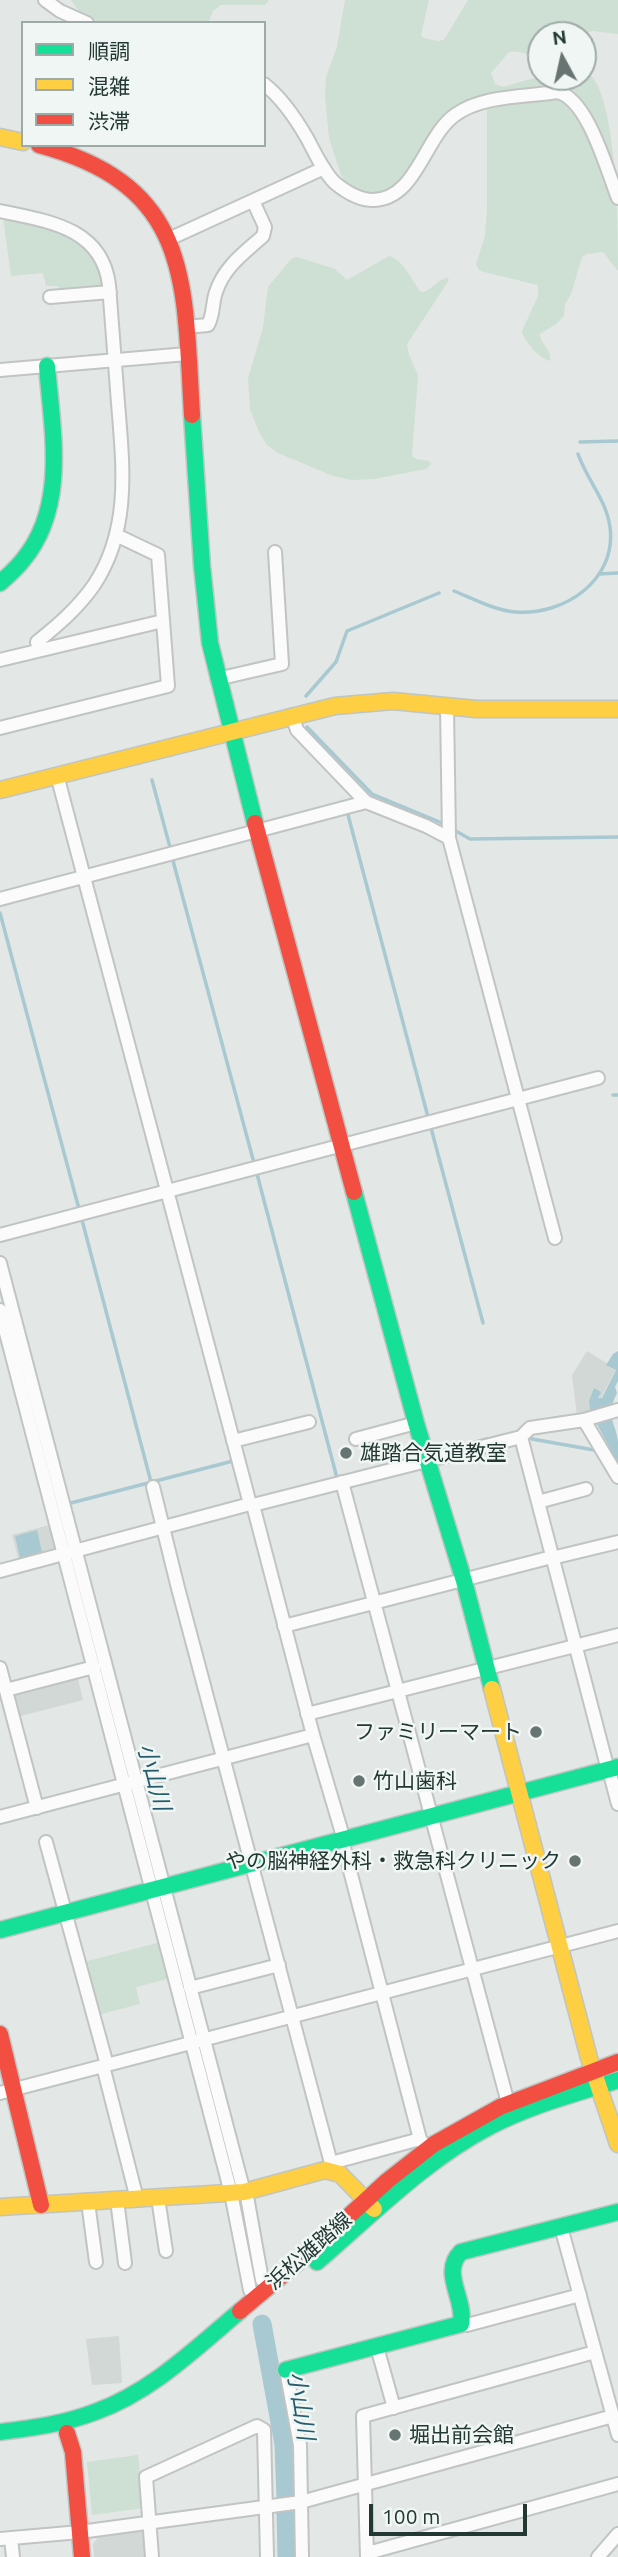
<!DOCTYPE html>
<meta charset="utf-8">
<style>
body{margin:0}
#map{position:relative;width:618px;height:2557px;overflow:hidden;background:#e3e7e5;font-family:Ubuntu,"Noto Sans JP",sans-serif}
canvas{display:block}
.legend{position:absolute;left:21px;top:21px;width:245px;height:126px;box-sizing:border-box;background:#f0f6f4;border:2px solid #9eaaa7;margin:0;padding:9px 12px;list-style:none;font-size:21px;color:#233833}
.legend li{display:flex;align-items:center;gap:14px;height:35px}
.legend b{width:35px;border:2px solid #9eaaa7}
.north{position:absolute;left:527px;top:21px;width:70px;height:70px;box-sizing:border-box;background:#f0f6f4;border:2px solid #9eaaa7;border-radius:50%;rotate:352deg;font-size:19px;font-weight:700;line-height:28px;text-align:center;color:#233833}
.north::after{content:'';display:block;margin:auto;width:24px;height:32px;background:#667571;clip-path:polygon(50% 0,100% 100%,50% 72%,0 100%)}
.scale{position:absolute;left:369px;top:2504px;width:158px;height:32px;box-sizing:border-box;border:4px solid #233833;border-top:0;padding-left:9px;font-size:21px;line-height:24px;white-space:nowrap;color:#233833;-webkit-text-stroke:5px #f0f6f4;paint-order:stroke}
</style>
<div id="map">
<canvas width="618" height="2557"></canvas>
<ul class="legend">
<li><b style="height:9px;background:#16e098"></b>順調</li>
<li><b style="height:9px;background:#ffcf43"></b>混雑</li>
<li><b style="height:9px;background:#f24e42"></b>渋滞</li>
</ul>
<div class="north">N</div>
<div class="scale">100 m</div>
</div>
<script>
const c = document.querySelector('canvas').getContext('2d');
c.lineJoin = 'round';
function fillPath(path, color) { c.fillStyle = color; c.fill(path, 'evenodd'); }
function trace(path, color, width, dash) { c.strokeStyle = color; c.lineWidth = width; c.lineCap = dash ? 'butt' : 'round'; c.setLineDash(dash || []); c.stroke(path); }
function drawText(font, color, halo, rows, align = 'center') {
  c.font = font + ' Ubuntu,"Noto Sans JP",sans-serif'; c.lineWidth = 5; c.setLineDash([]); c.textBaseline = 'middle'; c.strokeStyle = halo; c.fillStyle = color; for (const [text, x, y, turn = 0] of rows) {
    c.save(); c.translate(x, y); c.rotate((+turn || 0) * Math.PI / 180); c.textAlign = isNaN(turn) ? turn : align; if (halo) c.strokeText(text, 0, 0); c.fillText(text, 0, 0); c.restore();
  }
}
fillPath(new Path2D(`
 M587,1351L616,1369L601,1398L598,1397L600,1391L589,1402L591,1414L577,1416L572,1375Z
 M49,1525L56,1551L19,1561L12,1535Z
 M77,1675L83,1700L17,1717L13,1692Z
 M119,2336L122,2383L92,2385L86,2339Z
 M142,2530L145,2532L147,2557H94L93,2544L100,2535Z`), '#d1d8d5');
fillPath(new Path2D(`
 M71,0H269L265,5H221L213,11L208,23H97L82,15Z
 M345,0H429L421,35L424,38L437,41L444,40L468,0H618V34L593,31L570,35H541V54C531,58 520,49 509,52L491,73L495,84L503,87L541,76L583,77V70C618,81 618,232 618,271L603,252L587,254L582,257L571,294L565,304L564,316L556,324L540,334C540,344 553,351 550,361C539,358 525,343 522,331L538,296V285L484,272L479,270L476,264L485,236L487,209V104L463,106L394,191L367,197L347,185L341,175L329,138L325,95L326,77L337,47Z
 M3,217C36,225 85,230 99,267C102,273 103,281 105,289L65,292L57,286H46L43,273L11,276Z
 M389,256C405,261 411,280 421,292C432,292 437,278 448,278L449,280L407,344L409,355L418,375L412,456L416,459L429,461L431,464L426,469L374,479L352,480L333,476L278,453L267,445L259,432L250,409L248,378L263,328L268,287L291,259L297,257L335,269L347,280Z
 M161,1942L171,1978L136,1987L140,2004L98,2015L84,1962Z
 M138,2455L144,2508L92,2515L87,2462Z`), '#cedfd3');
fillPath(new Path2D(`
 M618,1351V1381L615,1387L617,1393C605,1417 615,1420 618,1441C618,1449 618,1457 618,1464L590,1411L589,1401L594,1388L601,1392L598,1398H602L616,1370L606,1365L613,1354Z
 M37,1530L42,1552L20,1558L15,1536Z`), '#a8c9d1');
trace(new Path2D(`
 M580,442L618,441
 M599,574L618,573
 M454,591C474,599 494,610 515,612C563,616 617,581 610,527C606,499 587,480 578,454
 M306,696L336,662L347,631L439,593
 M307,727L372,794L442,823
 M152,780L171,851
 M347,811L428,1117
 M454,830L470,839L618,837
 M172,857L254,1163
 M0,913L79,1209
 M613,1095H618
 M431,1128L483,1323
 M257,1174L337,1478
 M82,1220L151,1482
 M532,1439L594,1450
 M440,1451L487,1439
 M67,1504L233,1461`), '#a8c9d1', 3.5);
trace(new Path2D(`
 M108,1699L127,1771
 M234,2176L255,2283
 M262,2324L284,2444L286,2498
 M286,2512L287,2557`), '#a8c9d1', 19);
const street = new Path2D(`
 M45,0L60,11L87,23
 M264,84C282,98 296,119 307,138C315,153 323,171 335,183C346,192 359,200 373,200C417,199 424,137 455,115C482,95 525,97 557,92C588,98 607,171 618,198
 M0,211C46,221 102,227 109,285C112,324 115,363 118,403C123,466 131,529 94,585C78,608 58,625 37,642L39,650
 M169,239L324,168
 M50,297L110,292
 M185,327L208,325C214,314 212,303 216,292C224,267 244,253 263,236L265,227L253,201
 M0,370L187,354
 M0,660L163,621
 M217,679L282,664L275,552
 M447,706L449,838L555,1238
 M292,715L297,730L366,802L426,826L449,838
 M0,728L168,686L158,555L116,535
 M57,775L250,1504L253,1505L313,1735L344,1840
 M0,899L366,802
 M0,1235L598,1078
 M0,1263L244,2192
 M0,1310L231,2193L250,2290L256,2297
 M584,1420L618,1477
 M521,1437L608,1770
 M356,1439L416,1423
 M233,1441L309,1422
 M342,1482L508,2103
 M153,1487L178,1588L331,2163V2170
 M538,1502L586,1489
 M253,1505L521,1437L530,1428L584,1420L618,1410
 M552,1558L618,1542
 M0,1571L250,1504
 M284,1626L552,1557
 M0,1668L37,1808
 M6,1690L94,1667
 M307,1714L618,1635
 M609,1770L618,1804
 M0,1817L313,1735
 M342,1840L420,2139L427,2149
 M46,1842L107,2065
 M190,1988L279,1965
 M103,2066L137,2199
 M0,2093L618,1931
 M331,2163L420,2139
 M246,2191L262,2280L269,2287
 M158,2198L166,2251
 M117,2200L125,2263
 M88,2202L96,2262
 M561,2227L618,2435
 M462,2322L467,2325L580,2295
 M377,2347L394,2408
 M286,2370L300,2445L302,2557
 M11,2538L13,2557
 M0,2539L80,2532L301,2502L613,2416
 M367,2551H375L618,2484
 M152,2557L146,2477L257,2426L264,2430L267,2557
 M367,2557L363,2416L595,2352
 M598,2557L618,2534`);
const fast = new Path2D(`
 M192,415L202,566L210,643L255,823
 M0,583C8,576 17,568 23,560C68,506 52,430 47,366
 M354,1192L416,1423L464,1581L492,1689
 M0,1930L618,1767
 M317,2262C373,2214 425,2160 491,2126C531,2105 575,2094 618,2080
 M286,2370L461,2324C466,2299 440,2273 461,2252L618,2212
 M0,2432C32,2428 64,2424 95,2412C151,2392 195,2349 240,2311`);
const slow = new Path2D(`
 M0,137L23,142
 M0,790L335,706L393,701L476,709H618
 M492,1689L589,2058L618,2144
 M0,2207L244,2192L325,2170L340,2174L374,2209`);
const jam = new Path2D(`
 M39,145C192,186 184,281 192,415
 M255,823L354,1192
 M0,2034L41,2205
 M240,2311L303,2258L387,2181L434,2144L500,2107L618,2062
 M67,2433L73,2452L82,2557`);
trace(street, '#c0c4c2', 16);
trace(fast, '#bfc5c3', 19);
trace(slow, '#bfc5c3', 19);
trace(jam, '#bfc5c3', 19);
trace(street, '#fbfbfb', 12);
trace(fast, '#16e098', 16);
trace(slow, '#ffcf43', 16);
trace(jam, '#f24e42', 16);
for (const [x, y, r, color] of [
 [346,1453,7,"#667571"],
 [536,1732,7,"#667571"],
 [359,1781,7,"#667571"],
 [575,1861,7,"#667571"],
 [395,2435,7,"#667571"]
]) { const dot = new Path2D(); dot.arc(x, y, r, 0, 2 * Math.PI); c.fillStyle = color; c.fill(dot); trace(dot, '#f0f6f4', 2.5); }
drawText('21px', '#233833', '#f0f6f4', [
 ["雄踏合気道教室",360,1453],
 ["ファミリーマート",522,1732,"right"],
 ["竹山歯科",373,1781],
 ["やの脳神経外科・救急科クリニック",561,1861,"right"],
 ["堀出前会館",409,2435]
], 'left');
drawText('21px', '#233833', '#f0f6f4', [
 ["浜松雄踏線",309,2251,-41]
]);
drawText('italic 23px', '#255d6c', '#f0f6f4', [
 ["小山川",154,1777,75],
 ["小山川",301,2406,81]
]);
</script>
